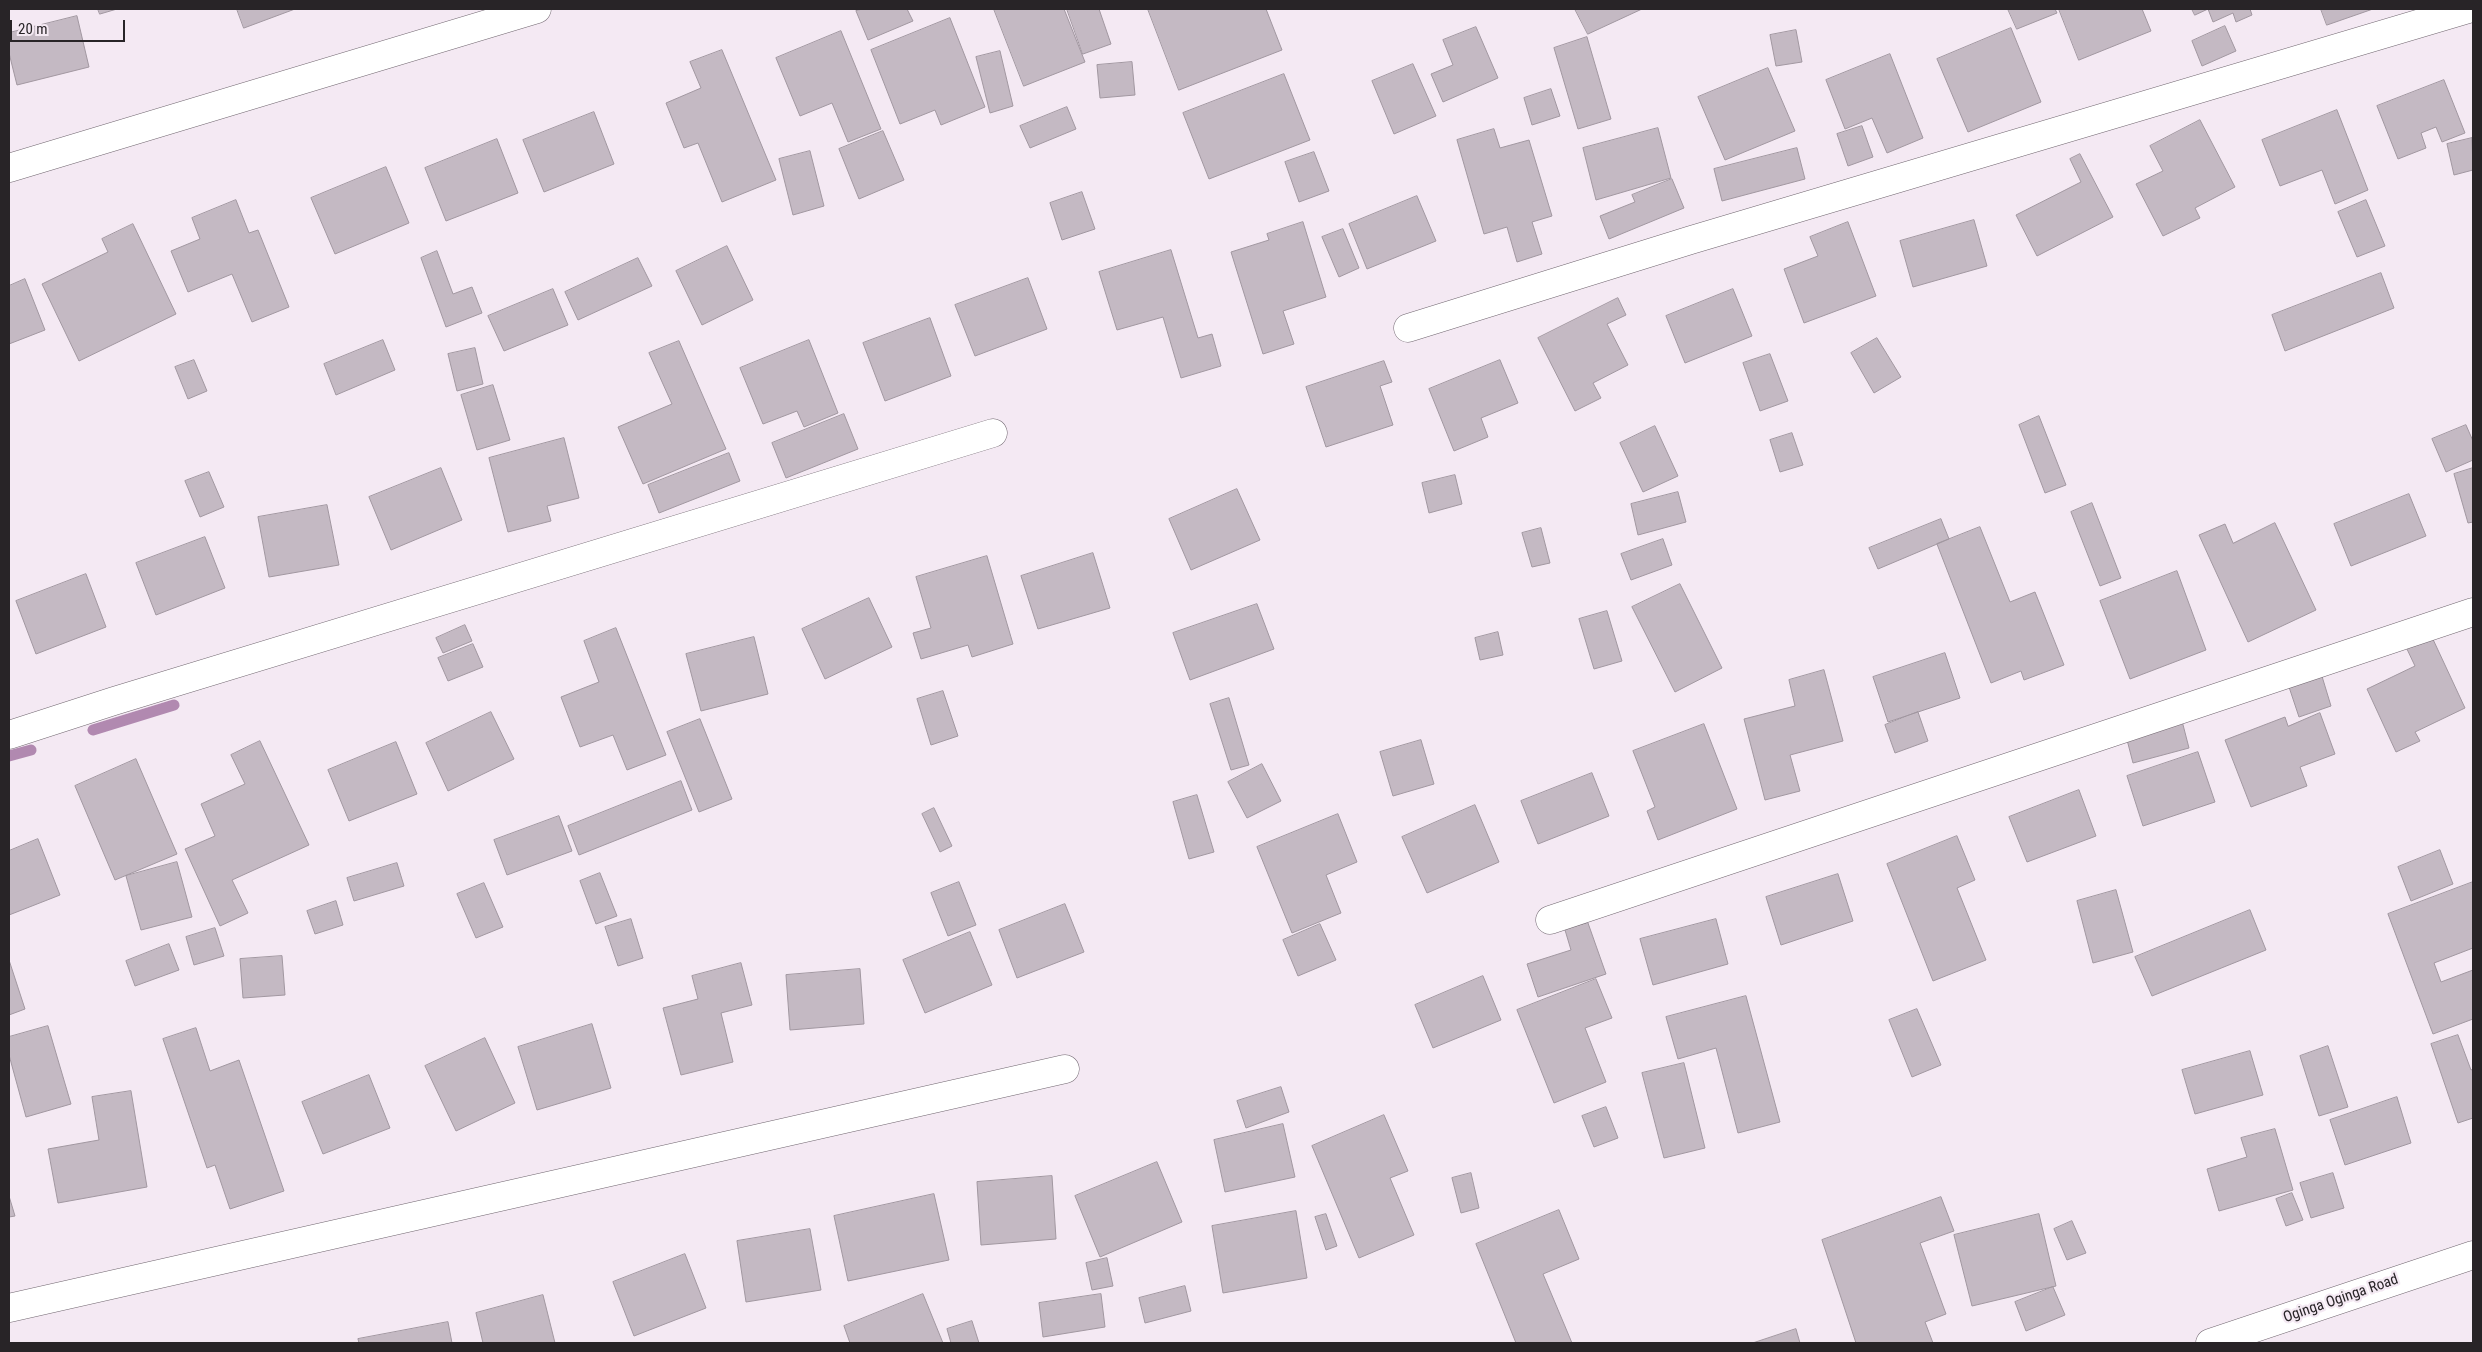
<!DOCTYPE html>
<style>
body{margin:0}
#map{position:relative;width:2482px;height:1352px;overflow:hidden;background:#f4e9f3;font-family:"Roboto Condensed",sans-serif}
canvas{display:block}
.frame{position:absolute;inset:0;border:10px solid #282427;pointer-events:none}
.scale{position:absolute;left:10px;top:20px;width:115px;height:22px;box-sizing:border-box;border:2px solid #282427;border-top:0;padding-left:6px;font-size:15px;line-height:18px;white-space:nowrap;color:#282427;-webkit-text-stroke:4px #f4e9f3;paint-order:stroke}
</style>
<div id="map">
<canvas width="2482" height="1352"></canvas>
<div class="frame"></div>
<div class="scale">20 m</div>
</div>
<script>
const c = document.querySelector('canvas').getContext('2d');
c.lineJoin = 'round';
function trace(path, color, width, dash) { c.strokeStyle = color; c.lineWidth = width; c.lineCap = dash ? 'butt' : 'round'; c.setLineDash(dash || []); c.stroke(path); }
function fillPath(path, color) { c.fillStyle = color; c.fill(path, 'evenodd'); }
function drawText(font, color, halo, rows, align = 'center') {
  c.font = font + ' "Roboto Condensed",sans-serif'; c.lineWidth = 4.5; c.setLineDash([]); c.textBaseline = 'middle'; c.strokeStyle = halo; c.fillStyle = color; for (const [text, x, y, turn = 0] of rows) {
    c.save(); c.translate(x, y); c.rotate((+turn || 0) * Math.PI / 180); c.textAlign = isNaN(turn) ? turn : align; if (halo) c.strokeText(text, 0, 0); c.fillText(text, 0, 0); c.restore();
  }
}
trace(new Path2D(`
 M93,730L174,705
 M9,756L31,750`), '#b189b0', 11);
const building = new Path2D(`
 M98,9H117L100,14Z
 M237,9H295L244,28Z
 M863,9H907L913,21L868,40L856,11Z
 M994,9H1064L1085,62L1024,86Z
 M1067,9H1099L1111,44L1083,54Z
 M1148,9H1266L1282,50L1179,90Z
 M1575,9H1642L1588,34Z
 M2008,9H2055L2057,13L2017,29Z
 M2059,9H2142L2151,31L2079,60Z
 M2192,9H2250L2252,15L2236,22L2233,13L2213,22L2208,9L2195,15Z
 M2321,9H2373L2327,25Z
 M77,16L89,67L17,85L9,53V33Z
 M950,18L985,107L941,125L935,110L900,124L871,50Z
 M2225,26L2236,51L2202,66L2192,41Z
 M1476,27L1498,78L1443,102L1431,74L1453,65L1443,40Z
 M2011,28L2041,102L1968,132L1937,59Z
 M1796,30L1802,62L1776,66L1770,35Z
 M841,31L881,129L848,142L832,103L800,116L776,58Z
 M1587,37L1611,119L1578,129L1554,48Z
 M722,50L776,180L722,202L698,143L684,148L666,103L701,88L690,62Z
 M1000,51L1013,106L990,113L976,57Z
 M1890,54L1923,138L1887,153L1872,118L1845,129L1826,80Z
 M1132,62L1135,95L1100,98L1097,65Z
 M1413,64L1436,116L1394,134L1372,81Z
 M1768,68L1795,131L1725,160L1698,97Z
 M1284,74L1310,140L1209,179L1183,113Z
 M2444,80L2465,133L2442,142L2436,127L2421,133L2426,148L2398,159L2377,106Z
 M1551,89L1560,116L1532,125L1524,98Z
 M1067,107L1076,129L1030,148L1020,126Z
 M2337,110L2368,190L2335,204L2322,170L2280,186L2262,140Z
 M594,112L614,164L544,192L523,140Z
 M2200,120L2235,187L2195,208L2200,218L2163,236L2136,184L2163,171L2150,146Z
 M1862,126L1873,157L1848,166L1837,134Z
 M1658,128L1671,178L1596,200L1583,148Z
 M1494,129L1500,148L1529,140L1552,216L1532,222L1542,254L1517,262L1507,227L1484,234L1457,140Z
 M883,131L904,180L859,199L839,149Z
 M2472,138L2473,170L2454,175L2447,144Z
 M497,139L518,193L446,221L425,168Z
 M1797,148L1805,179L1722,201L1714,169Z
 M810,151L824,206L793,215L779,159Z
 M1314,152L1329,191L1299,202L1285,162Z
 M2080,154L2113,217L2037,256L2016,215L2081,182L2070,159Z
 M386,167L409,223L335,254L311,198Z
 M1672,179L1684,208L1609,239L1600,216L1635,202L1632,195Z
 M1082,192L1095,229L1062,240L1050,203Z
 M1417,196L1436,241L1367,269L1349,224Z
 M236,200L249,233L258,230L289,307L252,322L232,274L188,292L171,251L200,239L192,218Z
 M2366,200L2385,246L2357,257L2338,212Z
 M1974,220L1987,266L1913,287L1900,241Z
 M1303,222L1326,297L1283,311L1294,344L1263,354L1231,252L1269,240L1267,234Z
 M1848,222L1876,296L1804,323L1784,269L1818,256L1810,237Z
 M133,224L176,314L79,361L42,284L108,252L102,239Z
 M1343,229L1359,268L1339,277L1322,237Z
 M727,246L753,300L702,325L676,271Z
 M1171,250L1198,338L1212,334L1221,366L1181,378L1163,317L1117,330L1099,272Z
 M437,251L453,294L472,287L482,313L446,327L421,258Z
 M638,258L652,286L578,320L565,292Z
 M2381,273L2394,308L2285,351L2272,315Z
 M1028,278L1047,329L975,356L955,305Z
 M25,279L45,330L9,344V286Z
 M553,289L568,325L504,351L488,316Z
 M1733,289L1752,336L1685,363L1666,316Z
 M1618,298L1626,315L1607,324L1628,365L1593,383L1601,398L1575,411L1538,338Z
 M930,318L951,376L885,401L863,343Z
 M1877,338L1901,377L1874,393L1851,353Z
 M383,340L395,370L336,395L324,364Z
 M809,340L838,413L804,427L797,411L763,424L740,368Z
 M679,341L726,449L643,484L618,427L672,404L649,353Z
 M475,348L483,384L457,391L448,354Z
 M1770,354L1788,401L1760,411L1743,363Z
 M194,360L207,391L188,399L175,367Z
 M1500,360L1518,403L1481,418L1488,437L1454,451L1429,389Z
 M1384,361L1392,382L1380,386L1393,425L1326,447L1306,387Z
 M493,385L510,440L477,450L461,395Z
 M844,414L858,449L786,478L772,443Z
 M2039,416L2066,485L2045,493L2019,425Z
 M2466,425L2473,441V460L2446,472L2432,439Z
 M1655,426L1678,476L1643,492L1620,443Z
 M1792,433L1803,465L1780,472L1770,440Z
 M564,438L579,498L547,506L551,521L508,532L489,458Z
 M729,453L740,481L659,513L648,485Z
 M441,468L462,520L391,550L369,497Z
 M2473,468V522L2468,523L2454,474Z
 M209,472L224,507L200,517L185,481Z
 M1455,475L1462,504L1429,513L1422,483Z
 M1237,489L1260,540L1191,570L1169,519Z
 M1678,492L1686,522L1638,535L1631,504Z
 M2409,494L2426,536L2351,566L2334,524Z
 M2092,503L2121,578L2100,586L2071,512Z
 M327,505L339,565L269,577L258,517Z
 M1941,519L1949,539L1878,569L1869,548Z
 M2275,523L2316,610L2248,642L2199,535L2225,524L2233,543Z
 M1980,527L2010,602L2035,592L2064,665L2024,680L2021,671L1991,683L1937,544Z
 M1541,528L1550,563L1532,567L1522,533Z
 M205,537L225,588L156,615L136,563Z
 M1663,539L1672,565L1631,580L1621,554Z
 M1093,553L1110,608L1038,629L1021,576Z
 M987,556L1013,644L972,657L968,645L921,659L913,633L931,628L916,577Z
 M2177,571L2206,650L2130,679L2100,601Z
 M86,574L106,627L36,654L16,601Z
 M1680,584L1722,668L1675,692L1632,607Z
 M869,598L892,647L825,679L802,629Z
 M1257,604L1274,649L1190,680L1173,633Z
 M1607,611L1622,661L1594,669L1579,619Z
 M465,625L472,641L443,653L436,638Z
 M616,628L666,755L627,770L613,735L580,747L561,697L599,682L584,641Z
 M1498,632L1503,655L1480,660L1475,638Z
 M2431,635L2465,708L2415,732L2420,741L2396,752L2367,689L2415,666L2406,647Z
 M754,637L768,694L701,711L686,654Z
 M473,644L483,667L448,681L438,658Z
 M1945,653L1960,698L1888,722L1873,677Z
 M1824,670L1843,741L1790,755L1800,791L1765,800L1744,719L1795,706L1789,680Z
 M2321,673L2331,706L2299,717L2288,684Z
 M943,691L958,736L931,745L917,699Z
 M1229,698L1249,765L1231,770L1210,704Z
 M491,712L514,759L448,791L426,743Z
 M1918,712L1928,741L1895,753L1885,725Z
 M2320,713L2335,754L2300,767L2307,786L2251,807L2225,740L2285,717L2288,726Z
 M2181,717L2189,748L2133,763L2125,732Z
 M700,719L732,799L699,812L667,732Z
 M1704,724L1737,809L1658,840L1647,811L1655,807L1633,751Z
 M1421,740L1434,784L1393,796L1380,752Z
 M260,741L309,845L232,880L248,913L220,926L185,849L215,836L201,804L245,784L231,755Z
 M396,742L417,794L349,821L328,770Z
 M2198,752L2215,802L2143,826L2127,776Z
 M136,759L177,854L115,880L75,786Z
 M1262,764L1281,801L1247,818L1228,782Z
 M1592,773L1609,816L1538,844L1521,801Z
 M681,781L692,810L579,855L568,826Z
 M2079,790L2096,836L2027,862L2009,817Z
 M1197,795L1214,852L1189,859L1173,802Z
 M1475,805L1499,862L1427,893L1402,837Z
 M934,808L952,846L940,852L922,814Z
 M1338,814L1357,862L1326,875L1341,913L1292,933L1257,847Z
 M559,816L572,851L507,875L494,840Z
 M1957,836L1975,880L1957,888L1986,960L1933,981L1887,864Z
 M38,839L60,895L9,915V851Z
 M2440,850L2453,884L2411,901L2398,867Z
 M177,862L192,917L141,930L126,876Z
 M397,863L404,886L354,901L347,878Z
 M600,873L617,916L596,924L580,881Z
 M1838,874L1853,921L1781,945L1766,897Z
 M959,882L976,925L948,936L931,893Z
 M2473,882V948L2434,963L2441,982L2473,970V1019L2433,1034L2388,914Z
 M484,883L503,927L476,938L457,894Z
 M2116,890L2133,952L2093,963L2077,901Z
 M336,901L343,925L315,934L307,911Z
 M1065,904L1084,952L1017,978L999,930Z
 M2250,910L2266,950L2152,996L2135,957Z
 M631,919L643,958L618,966L605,927Z
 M1716,919L1728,964L1653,985L1640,939Z
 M1588,923L1606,974L1538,997L1527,964L1571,950L1565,930Z
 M1320,924L1336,960L1298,976L1283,940Z
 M215,928L224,956L194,965L186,937Z
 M970,932L992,985L925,1013L903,960Z
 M169,944L179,970L135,986L126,961Z
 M282,956L285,995L243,998L240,959Z
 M9,960L25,1009L9,1015Z
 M741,963L752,1005L721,1013L733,1062L681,1075L663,1008L698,999L692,976Z
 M860,969L864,1024L790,1030L786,975Z
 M1483,976L1501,1020L1433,1048L1415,1005Z
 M1596,979L1612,1018L1585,1028L1606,1082L1554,1103L1517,1010Z
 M1746,996L1780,1122L1738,1133L1716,1048L1678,1059L1666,1017Z
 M1917,1009L1941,1065L1912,1077L1889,1020Z
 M592,1024L611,1088L537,1110L518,1047Z
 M48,1026L71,1104L26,1117L9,1055V1037Z
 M196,1028L210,1071L239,1060L284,1191L230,1209L215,1165L207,1168L163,1039Z
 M2458,1035L2471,1070L2473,1069V1118L2458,1123L2431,1044Z
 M485,1038L515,1103L456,1131L425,1066Z
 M2328,1046L2348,1107L2319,1116L2300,1056Z
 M2250,1051L2263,1095L2195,1114L2182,1070Z
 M1684,1063L1705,1148L1664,1158L1642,1073Z
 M369,1075L390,1128L323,1154L302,1102Z
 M1281,1087L1289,1112L1246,1128L1237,1101Z
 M131,1091L147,1187L58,1203L48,1149L99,1140L92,1097Z
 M2397,1097L2411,1143L2345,1165L2330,1120Z
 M1606,1107L1618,1138L1594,1147L1582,1116Z
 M1384,1115L1408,1171L1390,1178L1414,1235L1359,1258L1312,1146Z
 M1283,1124L1295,1177L1225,1192L1214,1140Z
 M2275,1129L2293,1190L2219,1211L2207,1169L2247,1157L2241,1138Z
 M1157,1162L1182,1222L1100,1257L1075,1196Z
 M1471,1173L1479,1208L1461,1213L1452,1178Z
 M2333,1173L2344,1208L2311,1218L2300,1183Z
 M1052,1176L1056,1239L981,1245L977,1182Z
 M2292,1193L2303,1220L2286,1226L2276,1199Z
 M934,1194L949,1260L848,1281L834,1216Z
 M9,1196L15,1216L9,1217Z
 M1941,1197L1954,1231L1920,1243L1946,1314L1925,1322L1933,1343H1856L1822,1240Z
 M1559,1210L1579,1259L1543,1274L1572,1343H1516L1476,1244Z
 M1296,1211L1307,1278L1223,1293L1212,1226Z
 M1326,1214L1337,1246L1326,1250L1315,1217Z
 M2039,1214L2056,1286L1972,1306L1954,1235Z
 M2072,1221L2086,1253L2067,1260L2054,1229Z
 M810,1229L821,1290L746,1302L737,1241Z
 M685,1254L706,1308L634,1336L613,1282Z
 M1107,1258L1113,1286L1092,1290L1086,1263Z
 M1185,1286L1191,1311L1145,1323L1139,1298Z
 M2053,1287L2065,1315L2026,1331L2015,1302Z
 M923,1294L943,1343H850L844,1326Z
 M1101,1294L1105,1327L1043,1337L1039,1303Z
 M543,1295L555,1343H483L476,1313Z
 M972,1321L979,1343H951L947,1329Z
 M448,1322L452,1343H359L358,1339Z
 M1796,1329L1800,1343H1753Z`);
fillPath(building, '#c4b9c3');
trace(building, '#a197a0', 1);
const minor = new Path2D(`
 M9,168L537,9
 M1408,328L1691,240L2468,9
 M9,735L114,701L993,433
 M1550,920L2473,612
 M9,1308L1065,1069
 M2210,1343L2473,1255`);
trace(minor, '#716770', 29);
trace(minor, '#fff', 28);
drawText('15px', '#282427', '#f4e9f3', [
 ["Oginga Oginga Road",2341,1299,-19]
]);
</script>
